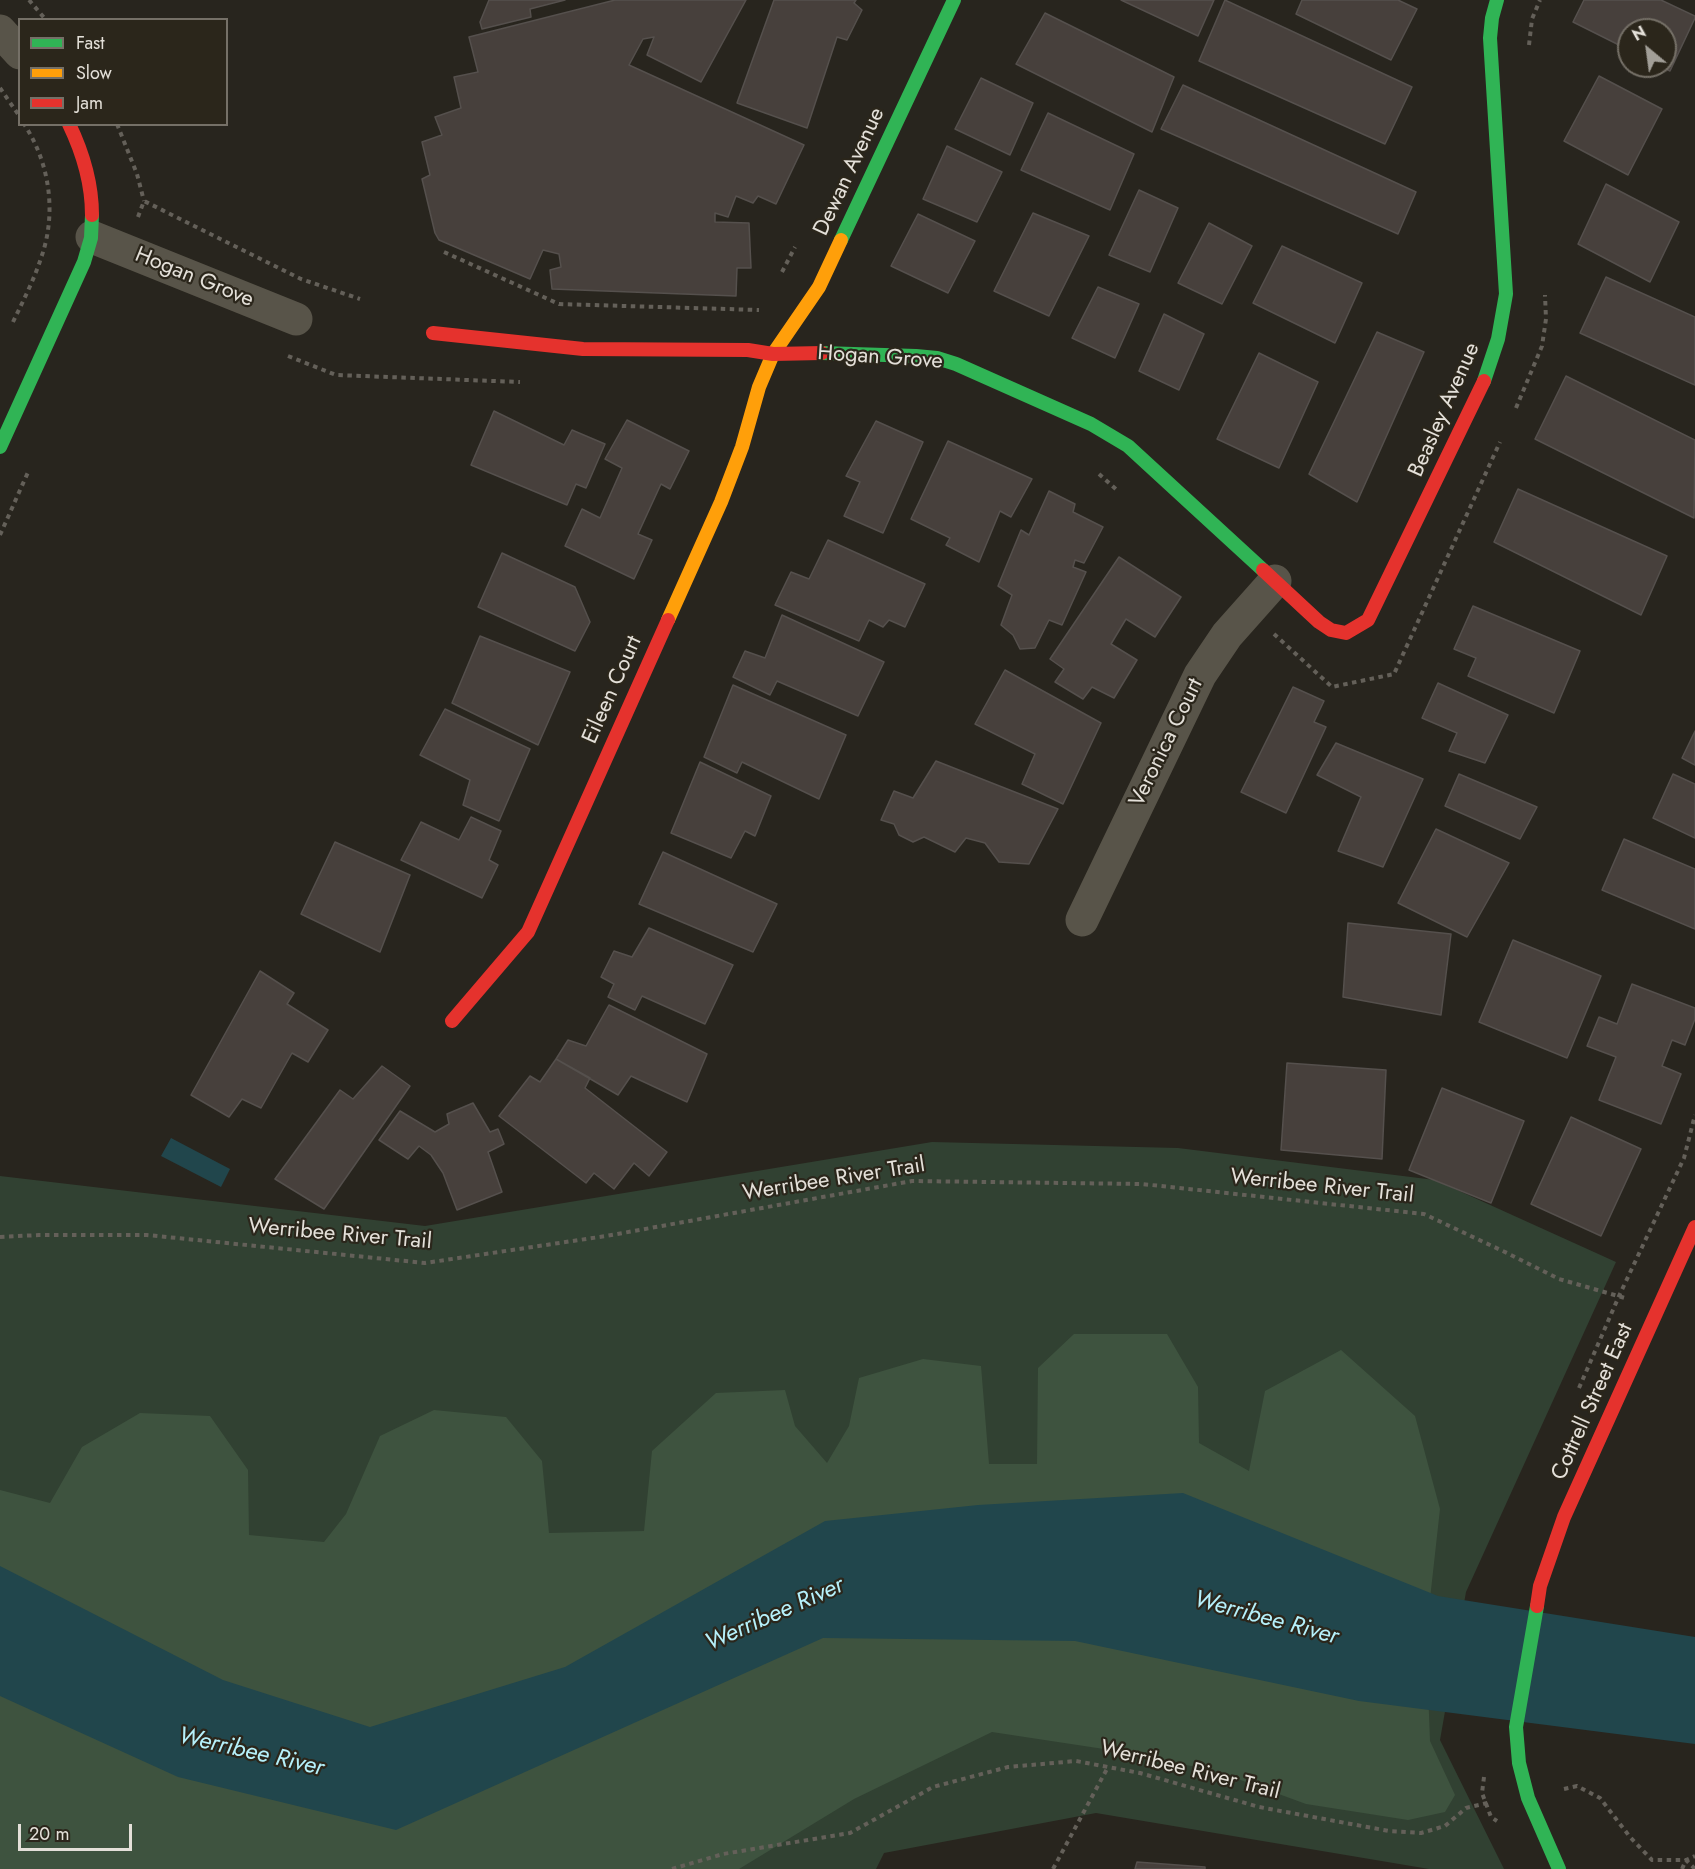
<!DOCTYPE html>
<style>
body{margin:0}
#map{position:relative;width:1695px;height:1869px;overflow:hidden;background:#28251e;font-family:Jost,sans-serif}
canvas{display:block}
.legend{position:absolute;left:18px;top:18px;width:210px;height:108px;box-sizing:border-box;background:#2b261b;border:2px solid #757067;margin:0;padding:8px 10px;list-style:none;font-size:18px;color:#e4e0d9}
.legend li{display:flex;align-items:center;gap:12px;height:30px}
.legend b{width:30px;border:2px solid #757067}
.north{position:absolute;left:1617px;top:18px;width:60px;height:60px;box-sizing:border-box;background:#2b261b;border:2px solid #757067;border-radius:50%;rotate:331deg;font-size:16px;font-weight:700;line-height:24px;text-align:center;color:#e4e0d9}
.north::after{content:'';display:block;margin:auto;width:21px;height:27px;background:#a29f98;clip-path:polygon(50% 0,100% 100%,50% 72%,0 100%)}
.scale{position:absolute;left:18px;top:1824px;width:114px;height:27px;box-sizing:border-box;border:3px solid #e4e0d9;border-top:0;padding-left:8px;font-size:18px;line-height:21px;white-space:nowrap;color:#e4e0d9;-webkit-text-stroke:4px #2b261b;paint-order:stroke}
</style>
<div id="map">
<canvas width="1695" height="1869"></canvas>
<ul class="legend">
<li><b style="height:8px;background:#30b455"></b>Fast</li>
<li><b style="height:8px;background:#ff9f0a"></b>Slow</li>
<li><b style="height:8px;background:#e5322d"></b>Jam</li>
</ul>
<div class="north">N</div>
<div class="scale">20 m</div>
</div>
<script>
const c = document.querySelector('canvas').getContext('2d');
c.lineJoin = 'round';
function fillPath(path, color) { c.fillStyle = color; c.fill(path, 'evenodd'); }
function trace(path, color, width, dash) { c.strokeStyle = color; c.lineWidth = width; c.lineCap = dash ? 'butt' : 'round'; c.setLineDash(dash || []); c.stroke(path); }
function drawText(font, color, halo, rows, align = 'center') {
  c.font = font + ' Jost,sans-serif'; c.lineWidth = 4.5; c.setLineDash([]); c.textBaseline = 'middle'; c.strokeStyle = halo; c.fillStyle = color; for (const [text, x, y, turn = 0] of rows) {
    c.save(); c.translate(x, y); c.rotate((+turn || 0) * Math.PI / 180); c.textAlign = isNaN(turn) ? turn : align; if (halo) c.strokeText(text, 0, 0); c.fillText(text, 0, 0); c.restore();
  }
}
fillPath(new Path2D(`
 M932,1142L1178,1148L1435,1180L1616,1262L1466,1592L1440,1740L1504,1869H1429L1096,1813L884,1853L876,1869H0V1176L425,1226Z`), '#314132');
fillPath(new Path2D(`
 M1074,1334H1167L1198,1387L1199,1443L1249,1471L1265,1391L1341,1350L1415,1416L1440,1509L1426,1635L1430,1741L1455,1795L1445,1812L1408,1820L1306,1804L1216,1771L1117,1751L992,1732L854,1799L739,1869H0V1490L50,1503L82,1447L140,1413L210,1416L248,1470L249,1535L324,1542L346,1514L380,1436L434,1410L506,1417L542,1461L549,1533L644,1531L652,1451L716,1393L785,1390L795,1426L827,1463L849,1426L859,1378L923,1359L981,1366L989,1464H1037L1038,1368Z`), '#3e533f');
fillPath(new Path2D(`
 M171,1138L230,1169L221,1187L161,1156Z
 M1183,1493L1438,1596L1695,1637V1744L1359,1701L1075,1641L823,1638L396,1830L178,1777L0,1696V1566L223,1680L370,1727L565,1667L825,1521L978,1505Z`), '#21464c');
const building = new Path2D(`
 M489,0H565L530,9L531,17L482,29L480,22Z
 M615,0H746L701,82L647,55L654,37L643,39L629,65L804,145L776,204L758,196L753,203L736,196L728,217L715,213V222L749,223L751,268H737L736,296L552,289L550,270L561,267L559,254L543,250L530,279L439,240L435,233L422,179L430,175L422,142L442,135L435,117L461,108L454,77L478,72L469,37Z
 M774,0H856L854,3L862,10L847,40L837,37L807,128L737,103Z
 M1121,0H1214L1198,36Z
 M1225,0L1412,87L1385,144L1199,61Z
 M1302,0H1398L1417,9L1391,60L1296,14Z
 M1584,0H1661L1695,16V18L1670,71L1660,66H1665V30H1629V50L1573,22Z
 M1045,13L1174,77L1152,132L1016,64Z
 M1599,76L1662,109L1628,175L1564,141Z
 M981,78L1033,103L1010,155L955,129Z
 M1183,85L1416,192L1398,234L1161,129Z
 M1048,113L1134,154L1110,210L1021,170Z
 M947,146L1002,172L977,222L923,199Z
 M1606,184L1679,222L1650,282L1578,244Z
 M1139,190L1178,208L1150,272L1109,255Z
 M1033,213L1089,236L1049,316L994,291Z
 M918,214L975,241L948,293L891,266Z
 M1209,223L1252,246L1222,304L1178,283Z
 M1282,246L1362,283L1335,343L1253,303Z
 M1606,277L1695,317V385L1580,333Z
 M1098,287L1139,304L1115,358L1072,338Z
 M1164,314L1204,334L1179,390L1139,371Z
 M1377,332L1424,352L1357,502L1309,474Z
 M1259,353L1318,382L1279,468L1217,439Z
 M1566,376L1695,440L1694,518L1535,439Z
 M494,411L564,445L572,430L605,444L586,488L576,484L567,505L471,465Z
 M627,420L689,451L670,489L661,484L638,534L652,540L634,579L565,546L582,509L600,518L622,468L605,459Z
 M876,421L923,442L883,533L844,516L860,482L846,476Z
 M948,441L1032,479L1011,517L1000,511L979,562L946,545L950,538L911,519Z
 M1518,489L1667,556L1641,615L1494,542Z
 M1049,491L1075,504L1073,512L1103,527L1084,563L1075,560L1073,567L1086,572L1062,625L1049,620L1035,648L1020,649L1013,635L1001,625L1012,595L998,586L1021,530L1029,535Z
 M828,540L925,584L905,627L889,620L883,627L869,620L859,641L775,605L791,572L809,579Z
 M502,553L575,587L590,622L575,651L478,607Z
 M1119,557L1181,597L1155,637L1126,619L1111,644L1137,660L1114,698L1092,687L1083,699L1055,682L1064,669L1050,659Z
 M1473,606L1580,651L1554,713L1468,676L1476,658L1454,649Z
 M782,615L884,662L858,716L777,681L770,695L733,677L745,651L765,658Z
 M480,636L570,672L538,745L452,703Z
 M1005,670L1101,723L1063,804L1022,784L1035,754L975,724Z
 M1438,683L1508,715L1485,763L1449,751L1457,733L1422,718Z
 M733,685L846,735L819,799L742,762L737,773L704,757Z
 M1293,687L1324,701L1314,722L1326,727L1286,813L1241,792Z
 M445,709L530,749L499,821L463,805L470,780L420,755Z
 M1695,731V765L1682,758Z
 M1336,743L1423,779L1383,867L1338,851L1361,797L1317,775Z
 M936,761L1058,809L1029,864L999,862L985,843L966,838L955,852L924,837L913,842L899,835L894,824L881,820L894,791L913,798Z
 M700,762L771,796L755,836L745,831L731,858L671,833Z
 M1459,774L1537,807L1520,839L1445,806Z
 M1673,774L1695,784V838L1653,818Z
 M471,817L501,831L489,860L498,865L482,898L401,860L421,822L459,840Z
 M1436,829L1509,863L1467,937L1398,903Z
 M1624,839L1695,869V929L1602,890Z
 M335,842L410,875L380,952L301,914Z
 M663,852L777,904L753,952L639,904Z
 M1348,923L1451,934L1441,1015L1343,997Z
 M649,928L733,965L705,1024L642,996L635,1010L608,997L614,984L601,977L614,951L632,957Z
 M1513,940L1601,976L1567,1058L1479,1022Z
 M260,971L294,993L287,1004L328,1030L308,1062L292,1053L261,1108L242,1099L229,1117L191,1095Z
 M1632,984L1695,1008V1019L1685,1045L1672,1040L1662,1066L1681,1074L1661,1124L1599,1100L1616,1057L1587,1046L1599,1017L1617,1024Z
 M609,1005L707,1054L687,1102L631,1076L618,1095L556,1059L568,1040L586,1046Z
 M556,1059L590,1078L585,1088L667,1152L649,1176L634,1163L614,1189L594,1173L586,1183L499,1116L530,1076L540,1082Z
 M1287,1063L1386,1070L1382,1159L1281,1150Z
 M382,1066L410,1086L324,1209L275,1179L340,1090L353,1099Z
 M1442,1088L1524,1121L1491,1203L1409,1170Z
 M473,1103L490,1132L498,1129L504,1144L488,1152L502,1192L457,1210L443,1173L431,1155L419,1146L408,1159L379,1140L400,1111L435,1132L449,1124L447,1114Z
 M1571,1117L1641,1149L1601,1236L1531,1204Z
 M1137,1862L1205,1867V1869H1135Z`);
fillPath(building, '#47403c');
trace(building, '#55504d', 1.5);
trace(new Path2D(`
 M29,0L46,20
 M1529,45L1532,19L1540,0
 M0,88L20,117
 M117,124L137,174L144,201
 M138,217L144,201L301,279L360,299
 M444,252L559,304L759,310
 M782,272L795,247
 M13,322C23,301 34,280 41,258C57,214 50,163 24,124
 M288,356L336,375L520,382
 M1516,408L1542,346L1546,319L1545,295
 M1099,474L1118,491
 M0,535L29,470
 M1274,634L1332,687L1394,674L1500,442
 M0,1237L39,1235H147L425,1263L606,1236L912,1181L1142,1184L1424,1214L1507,1253L1559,1279L1625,1298
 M1579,1388L1619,1296L1684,1158L1695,1115
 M1484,1777L1482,1793L1491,1817L1497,1821
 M1564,1789L1577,1786L1600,1798L1630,1837L1652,1860H1686L1695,1856
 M672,1869L723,1854L850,1833L933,1787L1008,1767L1076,1761L1140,1773L1259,1807L1389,1831L1421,1833L1445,1826L1466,1808L1491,1802
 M1053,1869L1108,1767
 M1682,1869L1686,1860L1695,1869`), '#646059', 4, [4.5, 4.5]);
trace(new Path2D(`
 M0,31L20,53
 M92,237L296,319
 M1082,920L1200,675L1227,635L1275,581`), '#585449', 33);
trace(new Path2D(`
 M841,240L954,0
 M822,353L916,356L937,358L956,364L1091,424L1128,446L1263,570
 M1484,381L1498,339L1506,294L1490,38L1492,18L1497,0
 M0,447L84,262L91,238L92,215
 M1537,1606L1516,1727L1519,1763L1528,1798L1559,1869`), '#30b455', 14);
trace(new Path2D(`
 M668,620L721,502L742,447L759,387L773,354L819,287L841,240`), '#ff9f0a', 14);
trace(new Path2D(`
 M69,124C83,153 92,183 92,215
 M433,333L583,349L748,350L773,354L822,353
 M1263,570L1319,622L1331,630L1346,633L1368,620L1484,381
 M452,1021L528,932L668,620
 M1537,1606L1540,1586L1564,1517L1695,1227`), '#e5322d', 14);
drawText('22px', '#e4e0d9', '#2b261b', [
 ["Dewan Avenue",850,172,-65],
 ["Hogan Grove",194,278,22],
 ["Hogan Grove",880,358,4],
 ["Beasley Avenue",1445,410,-66],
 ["Eileen Court",613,690,-66],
 ["Veronica Court",1167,743,-64],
 ["Werribee River Trail",834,1180,-9],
 ["Werribee River Trail",1322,1187,6],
 ["Werribee River Trail",340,1235,5],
 ["Cottrell Street East",1593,1402,-66],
 ["Werribee River Trail",1190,1771,14]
]);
drawText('italic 24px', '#b5f0fa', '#2b261b', [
 ["Werribee River",775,1615,-24],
 ["Werribee River",1266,1619,15],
 ["Werribee River",251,1753,13]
]);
</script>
